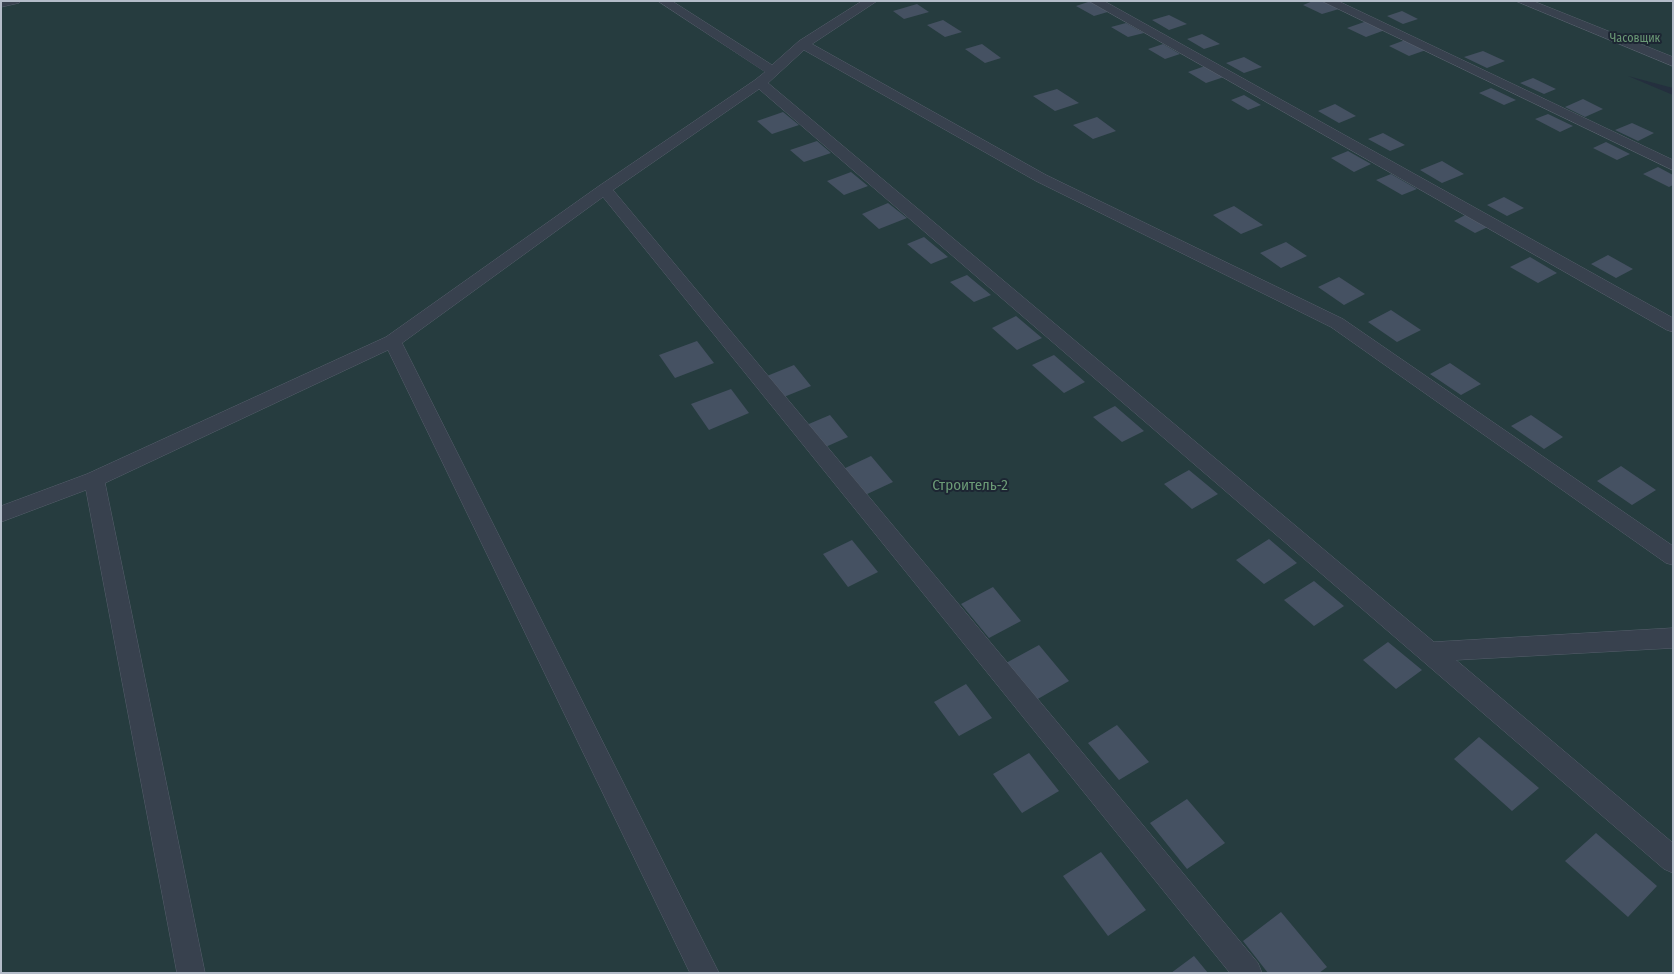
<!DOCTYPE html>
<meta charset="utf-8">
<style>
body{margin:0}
#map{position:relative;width:1674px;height:974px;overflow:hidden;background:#242f3e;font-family:"Fira Sans Condensed",sans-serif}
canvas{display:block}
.frame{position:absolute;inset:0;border:2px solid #b4bcc9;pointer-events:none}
</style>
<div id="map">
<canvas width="1674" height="974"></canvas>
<div class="frame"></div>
</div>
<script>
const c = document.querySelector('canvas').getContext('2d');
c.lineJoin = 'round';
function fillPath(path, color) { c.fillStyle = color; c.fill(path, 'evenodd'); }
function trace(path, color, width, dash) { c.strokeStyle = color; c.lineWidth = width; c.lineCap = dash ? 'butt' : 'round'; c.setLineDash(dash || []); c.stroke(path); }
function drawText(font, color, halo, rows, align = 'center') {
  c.font = font + ' "Fira Sans Condensed",sans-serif'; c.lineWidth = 4; c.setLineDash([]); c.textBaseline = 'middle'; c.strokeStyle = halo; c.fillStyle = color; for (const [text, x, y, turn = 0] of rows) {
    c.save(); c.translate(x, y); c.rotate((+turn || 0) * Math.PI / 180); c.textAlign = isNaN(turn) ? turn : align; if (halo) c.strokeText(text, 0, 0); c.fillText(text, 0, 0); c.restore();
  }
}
fillPath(new Path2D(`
 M1,1H1673V88L1628,76L1673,95V973H1Z`), '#263c3f');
fillPath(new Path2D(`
 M1091,1L1111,11L1094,16L1076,6Z
 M1313,1H1324L1339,9L1322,14L1303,5Z
 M917,4L929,12L904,19L893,11Z
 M1402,11L1418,19L1403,24L1387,16Z
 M1169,15L1187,24L1169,30L1152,20Z
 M943,20L962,32L945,37L927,25Z
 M1367,21L1385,30L1366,37L1347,28Z
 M1126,23L1144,33L1128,37L1111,27Z
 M1202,34L1220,44L1204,49L1187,39Z
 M1405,40L1426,50L1409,56L1389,46Z
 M982,44L1001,58L985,63L965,49Z
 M1163,44L1180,54L1165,59L1148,49Z
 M1483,51L1505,61L1487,68L1464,57Z
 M1244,57L1262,67L1244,73L1226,63Z
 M1205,66L1224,77L1206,83L1188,72Z
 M1533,78L1556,89L1544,94L1520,83Z
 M1491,88L1516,100L1504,105L1479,93Z
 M1057,89L1079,103L1055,111L1033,96Z
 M1244,95L1261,105L1248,110L1231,100Z
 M1583,99L1603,109L1585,117L1565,107Z
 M1335,104L1356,116L1339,123L1318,111Z
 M783,112L799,125L772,134L757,121Z
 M1548,114L1573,126L1560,132L1535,119Z
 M1097,117L1116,131L1093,139L1073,125Z
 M1632,123L1654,133L1638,141L1615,130Z
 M1383,133L1405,145L1390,151L1368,139Z
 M817,141L831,153L804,162L790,150Z
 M1606,142L1630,154L1617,160L1593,148Z
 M1348,151L1371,164L1354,172L1331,158Z
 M1442,161L1464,174L1442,183L1420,170Z
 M1658,167L1673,175V185L1669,187L1643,174Z
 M851,172L868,186L844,195L827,181Z
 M1391,174L1417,189L1402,195L1376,180Z
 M1504,197L1524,208L1507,216L1487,205Z
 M888,203L907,218L879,229L862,214Z
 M1234,206L1263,225L1241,234L1213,215Z
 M1469,213L1490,226L1475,233L1454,221Z
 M924,237L948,257L931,264L907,244Z
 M1286,242L1307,256L1281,268L1260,253Z
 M1608,255L1633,269L1616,278L1591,264Z
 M1530,257L1557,273L1538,283L1510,267Z
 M967,275L991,295L974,302L950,282Z
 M1339,277L1365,294L1344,305L1318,287Z
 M1391,310L1421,330L1397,342L1368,322Z
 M1016,316L1042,338L1017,350L992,328Z
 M697,341L714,363L675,378L659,355Z
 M1054,355L1085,382L1064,393L1032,365Z
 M1450,363L1481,384L1461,395L1430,374Z
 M794,365L811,386L779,399L762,378Z
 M731,389L749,413L709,430L691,404Z
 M1115,406L1144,431L1122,442L1093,417Z
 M830,415L848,437L821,449L804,426Z
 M1531,415L1563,437L1544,449L1511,426Z
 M871,456L893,482L863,496L841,470Z
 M1621,466L1656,490L1632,505L1597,481Z
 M1189,470L1218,494L1192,509L1164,484Z
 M1269,539L1297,563L1264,584L1236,560Z
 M852,540L878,572L848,587L823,554Z
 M1314,581L1344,606L1314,626L1284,600Z
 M993,587L1021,621L989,638L961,604Z
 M1388,642L1422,670L1396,689L1363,660Z
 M1039,645L1069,681L1036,700L1006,663Z
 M966,684L992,718L959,736L934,702Z
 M1117,725L1149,762L1119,780L1088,743Z
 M1479,737L1539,788L1512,811L1454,759Z
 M1029,753L1059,791L1022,813L993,774Z
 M1187,799L1225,843L1187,869L1150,823Z
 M1596,833L1657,886L1628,917L1565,861Z
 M1101,852L1146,910L1108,936L1063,876Z
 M1281,912L1327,967L1319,973H1268L1243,941Z
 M1194,956L1208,973H1171Z`), '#455162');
const lane = new Path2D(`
 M1,1H21L19,3L1,7Z
 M658,1H672L772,65L799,41L862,1H877L812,44L1046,175L1343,319L1673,546V565L1666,563L1331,327L1036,181L804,50L768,83L1434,642L1673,628V648L1456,660L1673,843V873L1664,869L759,89L613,190L1258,963L1262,973H1230L603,197L402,343L719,973H690L388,350L105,483L205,973H177L86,490L1,522V506L87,474L386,337L599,186L755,80L765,72Z
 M1089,1H1104L1673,318V332L1667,330Z
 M1322,1H1338L1673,160V170Z
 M1516,1H1533L1673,57V66Z`);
trace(lane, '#565f6c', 1);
fillPath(lane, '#38414e');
drawText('12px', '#6b9a76', '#1d2633', [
 ["Часовщик",1635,39]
]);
drawText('15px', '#6b9a76', '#1d2633', [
 ["Строитель-2",970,486]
]);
</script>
